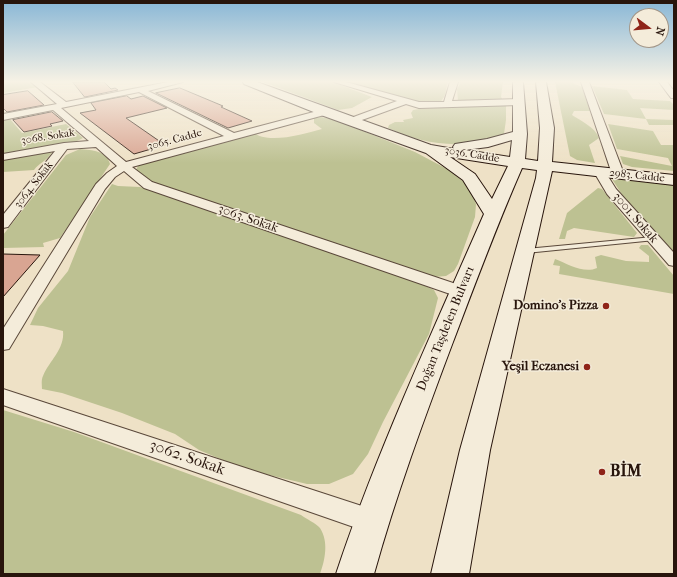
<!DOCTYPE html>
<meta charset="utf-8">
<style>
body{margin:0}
#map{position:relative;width:677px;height:577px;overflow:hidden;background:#eee1c6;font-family:"IM FELL French Canon",serif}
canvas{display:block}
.frame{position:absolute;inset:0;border:4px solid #28150c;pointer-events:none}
.north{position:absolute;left:629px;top:8px;width:40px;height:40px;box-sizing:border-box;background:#f4ecda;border:1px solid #a29688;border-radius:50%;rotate:106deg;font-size:11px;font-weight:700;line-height:16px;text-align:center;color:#28150c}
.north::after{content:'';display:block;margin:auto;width:14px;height:18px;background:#8f2418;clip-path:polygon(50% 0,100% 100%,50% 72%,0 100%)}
</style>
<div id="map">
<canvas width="677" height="577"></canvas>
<div class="frame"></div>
<div class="north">N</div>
</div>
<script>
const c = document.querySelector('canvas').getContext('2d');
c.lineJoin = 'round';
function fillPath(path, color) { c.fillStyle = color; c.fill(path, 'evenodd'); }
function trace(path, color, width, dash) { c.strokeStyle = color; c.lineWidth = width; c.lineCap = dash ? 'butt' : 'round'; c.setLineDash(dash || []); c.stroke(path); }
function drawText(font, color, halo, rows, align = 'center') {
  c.font = font + ' "IM FELL French Canon",serif'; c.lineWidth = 3; c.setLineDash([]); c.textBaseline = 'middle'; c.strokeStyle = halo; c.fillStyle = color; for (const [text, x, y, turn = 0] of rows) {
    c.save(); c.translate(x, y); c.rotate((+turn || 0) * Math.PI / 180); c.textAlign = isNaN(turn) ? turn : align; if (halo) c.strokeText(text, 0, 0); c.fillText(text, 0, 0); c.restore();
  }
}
fillPath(new Path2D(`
 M3,82H28L38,87L3,93Z
 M263,82H333L372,97L352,108L338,110Z
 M342,82H448C446,87 446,96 442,100C432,114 358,87 342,82Z
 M461,82H503L501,97L503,100L458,101L457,89Z
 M555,82H571L582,87L590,111H574L572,115C581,121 595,127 599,138L589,145L595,163L577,160L570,156Z
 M592,86L627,90L633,99L670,101L674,105V110L640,108L646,119L674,120V125H649L646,119L604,114Z
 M506,105V120L504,134C468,151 423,145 388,128L389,125L395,122H404L403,120L413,118L411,113L413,110L419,109Z
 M321,117L336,120L415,152L449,170L469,186L476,204L475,217L458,264L454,271L446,276L434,277L417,272L152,183L136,170L138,166L146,163L253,132C267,145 304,134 322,129L314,123V118Z
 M10,119L22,133L66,124L83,138L75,142L3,154V120Z
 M608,124L653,131L661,145H674V171L632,167L623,164L620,156L672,166L668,158L617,149Z
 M80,149C92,150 107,151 110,164L60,238L43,243L44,247L3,248V235L66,155Z
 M50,150L52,152C47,161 39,163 34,170L3,172V158Z
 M612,179L674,185V254L626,201Z
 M112,184L118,186L140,187L422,284L434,290L438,298L429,334L383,422L368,454L353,474L329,484H307L244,469L199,450L175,434L122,413L62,393L42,389C42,385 41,380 43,376C49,361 65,349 63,331L43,326L30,325L38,308L68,271L90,217Z
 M598,188L602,189L637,233L634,237L574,228L567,231L565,239H559L567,213Z
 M641,245H648L674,276V294L559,274L560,266L553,265L555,259C568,264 584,274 597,268L595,257L601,255L626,261L649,262V256L639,248Z
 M3,410L74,432L301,515C306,519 316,523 320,528C329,542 325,560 320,574H3Z`), '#bdc192');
const building = new Path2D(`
 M73,82H104L111,89L115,88L118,90L85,97Z
 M180,88L223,106L221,107L252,121L228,128L156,93Z
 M28,91L44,105L7,112L3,108V95Z
 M127,96L131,99L143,96L167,108L126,118L165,145L134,154L80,113L96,110L91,103Z
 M52,112L63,121L50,124L52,126L24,132L13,120Z
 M3,254L40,255L3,297Z`);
fillPath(building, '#d9a592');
trace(building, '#28150c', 1);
const lane = new Path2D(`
 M653,237L657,239L655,240L526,253L522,251L526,249Z`);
const street = new Path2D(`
 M31,82H40L66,102L168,82H183L148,91L234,133L325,109L328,110V114L132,167L152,182L468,288L470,292L468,296L462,297L456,296L144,188L124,171L115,177L105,189L9,349L3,350V329L96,184L107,173L117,166L96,147L67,149L8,227L3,228V215L55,151L3,160V154L64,143L89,141L53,110L3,120V114L57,104ZM139,92L224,136L126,162L61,108Z
 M334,82H346L419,102H444L450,82H458L452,101L519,99L523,102L519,105L419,108L406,104L351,124L348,123V119L397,101Z
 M581,82H589L624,174L622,176L618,177L612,174Z
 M659,82H667L674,91V98H671Z
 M600,169L604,170L616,189L674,253V266L669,265L607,194L594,172Z
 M3,389L371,509L380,512L384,521L380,530L371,533L3,405Z`);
const secondary = new Path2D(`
 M243,82H257L431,145L454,149L453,147L455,144L487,139L513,132V82H523L527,134L525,159L538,161L540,128L536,82H546L554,128L552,162L674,175V185L552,171L490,450L469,574H431L460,450L536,178L537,170L522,168C497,225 475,284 453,342C424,419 396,495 374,574H336C377,451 432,333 484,214L463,180L426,153L321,115L244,84ZM512,140L510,157L465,150L488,147ZM450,157L508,166L492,199L475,174Z`);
trace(lane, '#5a483a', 2);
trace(street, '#5a483a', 2);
trace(secondary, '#28150c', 2);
fillPath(lane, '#f4ecda');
fillPath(street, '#f4ecda');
fillPath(secondary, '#f4ecda');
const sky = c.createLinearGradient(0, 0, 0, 163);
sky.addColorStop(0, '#89b7d6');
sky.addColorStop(0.5, '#f7f2e5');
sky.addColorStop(1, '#f7f2e500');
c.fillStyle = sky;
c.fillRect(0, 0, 677, 163);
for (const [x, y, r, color] of [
 [606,306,4,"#8f2418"],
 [587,367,4,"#8f2418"],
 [602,472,4,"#8f2418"]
]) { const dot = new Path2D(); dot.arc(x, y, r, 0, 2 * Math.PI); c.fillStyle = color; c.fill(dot); trace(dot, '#f4ecda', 1.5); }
drawText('11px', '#28150c', '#f4ecda', [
 ["3068. Sokak",48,137,-9],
 ["3065. Cadde",175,140,-15],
 ["3036. Cadde",472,155,9],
 ["2983. Cadde",637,176,6],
 ["3064. Sokak",34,185,-52]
]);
drawText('13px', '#28150c', '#f4ecda', [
 ["3001. Sokak",635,218,49],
 ["3063. Sokak",248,219,19],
 ["Doğan Taşdelen Bulvarı",446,329,-68]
]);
drawText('bold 13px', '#28150c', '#f4ecda', [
 ["Domino's Pizza",598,306],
 ["Yeşil Eczanesi",579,367]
], 'right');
drawText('16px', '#28150c', '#f4ecda', [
 ["3062. Sokak",187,458,19]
]);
drawText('bold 16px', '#28150c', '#f4ecda', [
 ["BİM",610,472]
], 'left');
</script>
